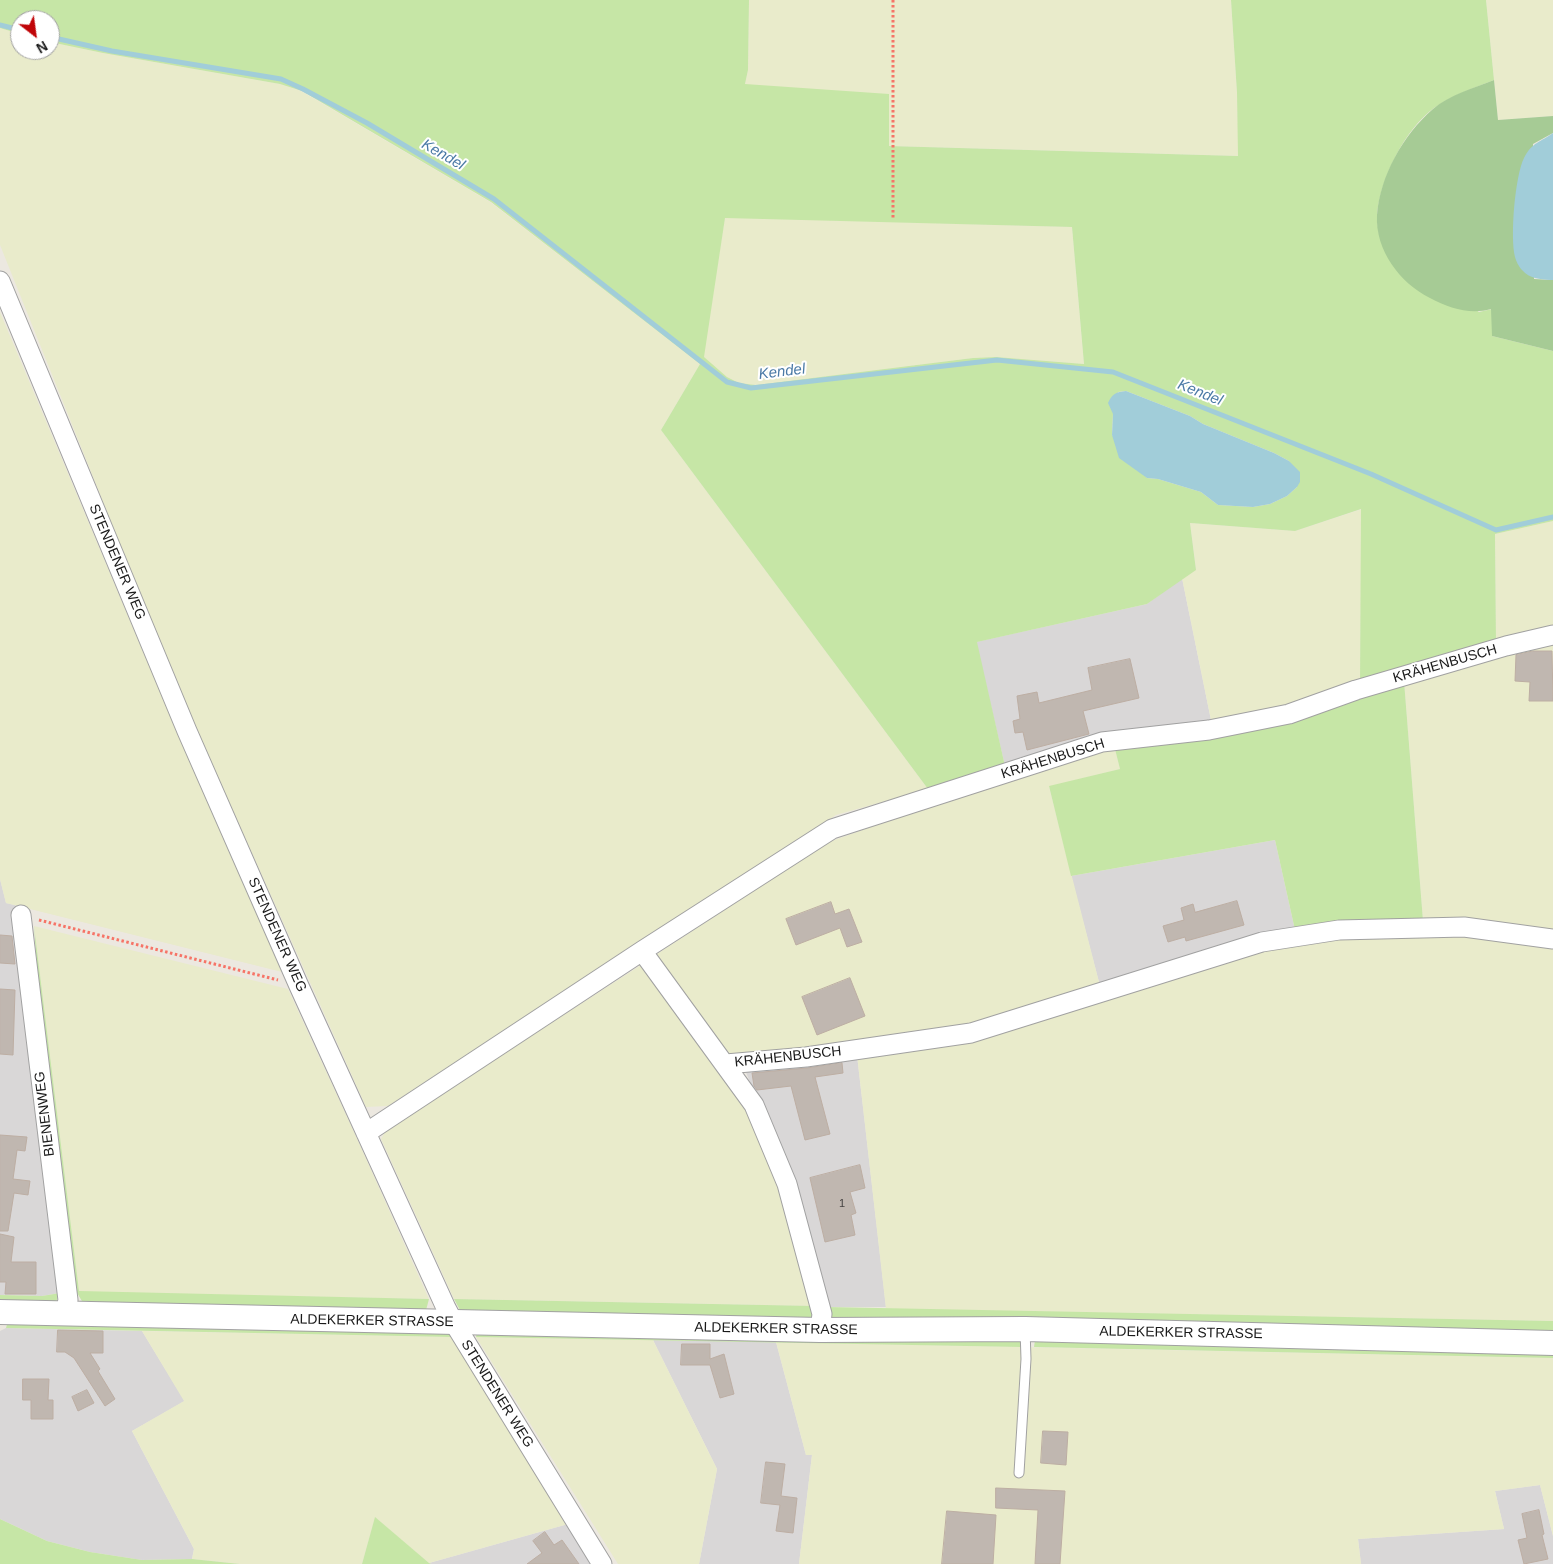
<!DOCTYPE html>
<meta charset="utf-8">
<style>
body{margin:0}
#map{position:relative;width:1553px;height:1564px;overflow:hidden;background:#ece8e0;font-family:Arial,sans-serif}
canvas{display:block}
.north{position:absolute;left:10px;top:10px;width:50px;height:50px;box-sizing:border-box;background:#fff;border:1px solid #a3a3a3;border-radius:50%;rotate:150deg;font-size:14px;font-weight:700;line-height:20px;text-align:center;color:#1a1a1a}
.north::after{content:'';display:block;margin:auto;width:18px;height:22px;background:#c00508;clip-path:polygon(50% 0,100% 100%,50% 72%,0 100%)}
</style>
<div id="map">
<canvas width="1553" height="1564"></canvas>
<div class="north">N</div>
</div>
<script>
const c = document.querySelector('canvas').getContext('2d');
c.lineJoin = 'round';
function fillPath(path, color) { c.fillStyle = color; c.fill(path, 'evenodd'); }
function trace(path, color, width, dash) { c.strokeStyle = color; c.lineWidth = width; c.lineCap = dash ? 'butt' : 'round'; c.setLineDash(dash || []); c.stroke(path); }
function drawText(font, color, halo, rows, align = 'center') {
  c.font = font + ' Arial,sans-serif'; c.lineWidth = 4; c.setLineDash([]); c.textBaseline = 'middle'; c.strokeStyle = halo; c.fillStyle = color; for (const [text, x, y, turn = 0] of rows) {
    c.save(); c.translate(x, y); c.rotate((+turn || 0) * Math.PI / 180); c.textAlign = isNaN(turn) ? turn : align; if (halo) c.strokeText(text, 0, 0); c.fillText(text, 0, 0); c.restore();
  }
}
fillPath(new Path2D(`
 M1182,578L1212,725L1005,766L976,642L1147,604Z
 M1275,840L1295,930L1100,986L1071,876Z
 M0,879L6,903L15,905L60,1293L42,1296L0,1295Z
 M857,1055L886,1307H826L791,1183L745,1070Z
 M6,1328L142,1331L185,1401L132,1431L194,1549L192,1559L142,1560L90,1552L47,1541L0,1519V1331Z
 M653,1340L776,1342L806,1455H812L799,1564H699L717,1469Z
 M1540,1485L1553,1536V1564H1361L1358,1539L1504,1529L1495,1491Z
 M568,1524L593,1564H431L429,1563Z`), '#d9d7d7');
fillPath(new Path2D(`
 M749,0H1231L1237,93L1239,156L889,146L745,84L748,70Z
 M1486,0H1553V116L1498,120Z
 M0,28L20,34V50H50V42L103,53L280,84L301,91L490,202L700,364L661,430L928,789L836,815L388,1106L366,1107L176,684L0,245Z
 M725,217L1072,227L1084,364L996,357L973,358L756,385L739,383L727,377L703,357Z
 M0,312L160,692L286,973L6,903L0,879Z
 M1362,509L1360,684L1290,711L1212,725L1182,578L1196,569L1190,523L1295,531Z
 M1553,521V630L1496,643L1495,534Z
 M1553,641V932L1423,921L1404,681Z
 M1114,745L1120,769L1049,787L1100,986L970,1024L889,1037L727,1057L654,956L829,842L1043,765Z
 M34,926L288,989L354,1132L429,1299L79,1292Z
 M1464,933L1553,945V1321L886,1309L857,1055L1263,948L1331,936Z
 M641,965L750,1107L782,1186L816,1306L454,1299L381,1139L386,1130Z
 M142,1331L452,1337L568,1524L429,1563L375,1518L362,1564H240L192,1559L194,1549L132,1431L184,1401Z
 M476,1337L653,1340L717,1469L699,1564H618Z
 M776,1342L1553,1358V1536L1540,1485L1495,1491L1504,1529L1358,1539L1361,1564H799L812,1455H806Z`), '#e9ebcb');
fillPath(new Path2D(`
 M0,0H749L748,70L745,84L889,94V146L1238,156L1237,93L1231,0H1486L1494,80C1474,88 1452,95 1434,108C1405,129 1380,179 1377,215C1377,221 1378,228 1379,234L1479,312L1492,309V336L1553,351V521L1495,534L1496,643L1360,684L1361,509L1295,531L1190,523L1196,570L1147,604L977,642L1005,766L928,789L661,430L700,364L491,202L302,91L280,84L103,53L50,42V20H20V34L0,28ZM725,218L1072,227L1084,364L996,357L973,358L756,385L739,383L727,377L704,357ZM1126,391L1190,416L1203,424L1274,453L1289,461L1297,487L1287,496L1270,504L1253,507L1218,505L1201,492L1158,479L1147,478L1112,435L1113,414L1118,392Z
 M1404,681L1423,921L1295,930L1275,840L1071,876L1049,786L1120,769L1114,745Z
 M34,926L79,1291L429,1299L425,1314L86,1308L76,1291L45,1078Z
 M60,1293L53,1308L0,1307V1295L42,1296Z
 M454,1299L816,1306L814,1317L810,1320L475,1315L460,1310Z
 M826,1307L1553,1321V1333L832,1321L827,1317Z
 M8,1321L446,1329L452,1337L6,1328Z
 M477,1332L1020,1340L1021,1347L476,1337Z
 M1035,1340L1553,1350V1358L1034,1347Z
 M375,1517L429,1563L431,1564H362Z
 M0,1519L47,1541L90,1552L142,1560L192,1559L240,1564H0Z`), '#c6e6a6');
fillPath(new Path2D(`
 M1494,80L1498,120L1553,116V133L1533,144L1534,279L1553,280V351L1492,336L1491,309C1470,315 1449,308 1430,298C1400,283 1375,250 1377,215C1380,176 1403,135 1433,109C1449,95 1474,88 1494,80Z`), '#a6cb95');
fillPath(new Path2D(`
 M1553,133V280H1551C1539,279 1530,279 1522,270C1519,267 1516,261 1515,257C1510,237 1515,176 1524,158C1532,142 1541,142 1553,133Z
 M1126,391L1190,416L1203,424L1274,453L1289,461L1300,472V482L1297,487L1287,496L1270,504L1253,507L1218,505L1201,492L1158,479L1147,478L1119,458L1112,435L1113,414L1108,403C1112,394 1116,392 1126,391Z`), '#a1cdd9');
trace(new Path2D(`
 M0,25L20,30
 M50,37L112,51L281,79L303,89L367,123L494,199L727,382L751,388L997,360L1113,372L1371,474L1496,530L1553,517`), '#a1cdd9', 5);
const building = new Path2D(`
 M1533,651H1552L1553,701H1529L1530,682L1515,681L1516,655Z
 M1130,659L1139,698L1083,711L1089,734L1027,750L1023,732L1015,733L1013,721L1020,719L1017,696L1037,692L1039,703L1092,690L1088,668Z
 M1237,901L1244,925L1186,941L1185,937L1168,942L1163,926L1184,920L1181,908L1193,904L1195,912Z
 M831,902L835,914L849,909L862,942L847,947L840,928L796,945L786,919Z
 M0,935L12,936L15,964L0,963Z
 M850,978L865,1016L817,1035L802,997Z
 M0,989L15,990L13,1055L0,1054Z
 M842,1063L843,1073L815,1077L830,1134L805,1140L791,1086L757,1090L754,1086L752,1073L807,1068Z
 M0,1135L27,1137L25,1151L17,1150L13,1179L30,1181L28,1195L14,1193L8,1231H0Z
 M860,1165L865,1188L850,1192L856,1213L851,1215L855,1235L825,1242L810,1178Z
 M0,1234L14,1237L11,1262H36V1294H5L6,1282H0Z
 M58,1330L103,1331V1353H90L100,1369L98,1371L115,1399L105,1406L74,1358L65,1352H57Z
 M682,1344H710V1359L724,1354L734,1394L720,1398L710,1365H681Z
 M23,1379H49L48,1400H53V1419H31V1400H23Z
 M87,1390L94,1403L78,1411L72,1397Z
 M1043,1431L1068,1432L1066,1465L1041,1463Z
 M766,1462L785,1464L781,1496L797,1498L793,1533L776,1531L780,1505L761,1503Z
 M996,1488L1065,1491L1060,1564H1035L1038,1510L996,1508Z
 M1539,1510L1544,1534L1542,1535L1548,1559L1524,1564L1518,1540L1527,1538L1522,1514Z
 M947,1511L996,1515L993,1564H942Z
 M545,1532L554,1545L562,1540L579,1564H527L542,1553L533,1541Z`);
fillPath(building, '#c0b7b0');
trace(building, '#bdaea3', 1);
const service = new Path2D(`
 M1019,1473L1026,1359L1025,1329`);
const minor = new Path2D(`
 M0,281L187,731L299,986L446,1308L454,1323L602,1564
 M21,915L68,1300L65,1313
 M642,951L754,1105L787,1184L822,1314L820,1330
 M726,1064L806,1057L971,1033L1262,942L1339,930L1464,927L1553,939
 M366,1133L642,951L832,829L1102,742L1209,730L1289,714L1356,690L1506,646L1553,635`);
const tertiary = new Path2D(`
 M0,1312L820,1330L1025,1329L1553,1343`);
trace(service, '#a1a1a1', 11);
trace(minor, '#a1a1a1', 21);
trace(tertiary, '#a1a1a1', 26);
trace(new Path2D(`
 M893,0V218
 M39,920L278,980`), '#f67467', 3, [2.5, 2.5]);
trace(service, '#fff', 9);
trace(minor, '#fff', 19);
trace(tertiary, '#fff', 24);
drawText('11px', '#444140', null, [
 ["1",842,1204]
]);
drawText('14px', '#1a1a1a', '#fff', [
 ["STENDENER WEG",117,562,67],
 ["KRÄHENBUSCH",1445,664,-16],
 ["KRÄHENBUSCH",1053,759,-17],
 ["STENDENER WEG",277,935,66],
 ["KRÄHENBUSCH",788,1057,-6],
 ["BIENENWEG",45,1114,-97],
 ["ALDEKERKER STRASSE",372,1321,1],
 ["ALDEKERKER STRASSE",776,1329,1],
 ["ALDEKERKER STRASSE",1181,1333,1],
 ["STENDENER WEG",497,1394,58]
]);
drawText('italic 15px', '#4b7aa6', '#fff', [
 ["Kendel",443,155,30],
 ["Kendel",782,372,-7],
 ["Kendel",1200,393,22]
]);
</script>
